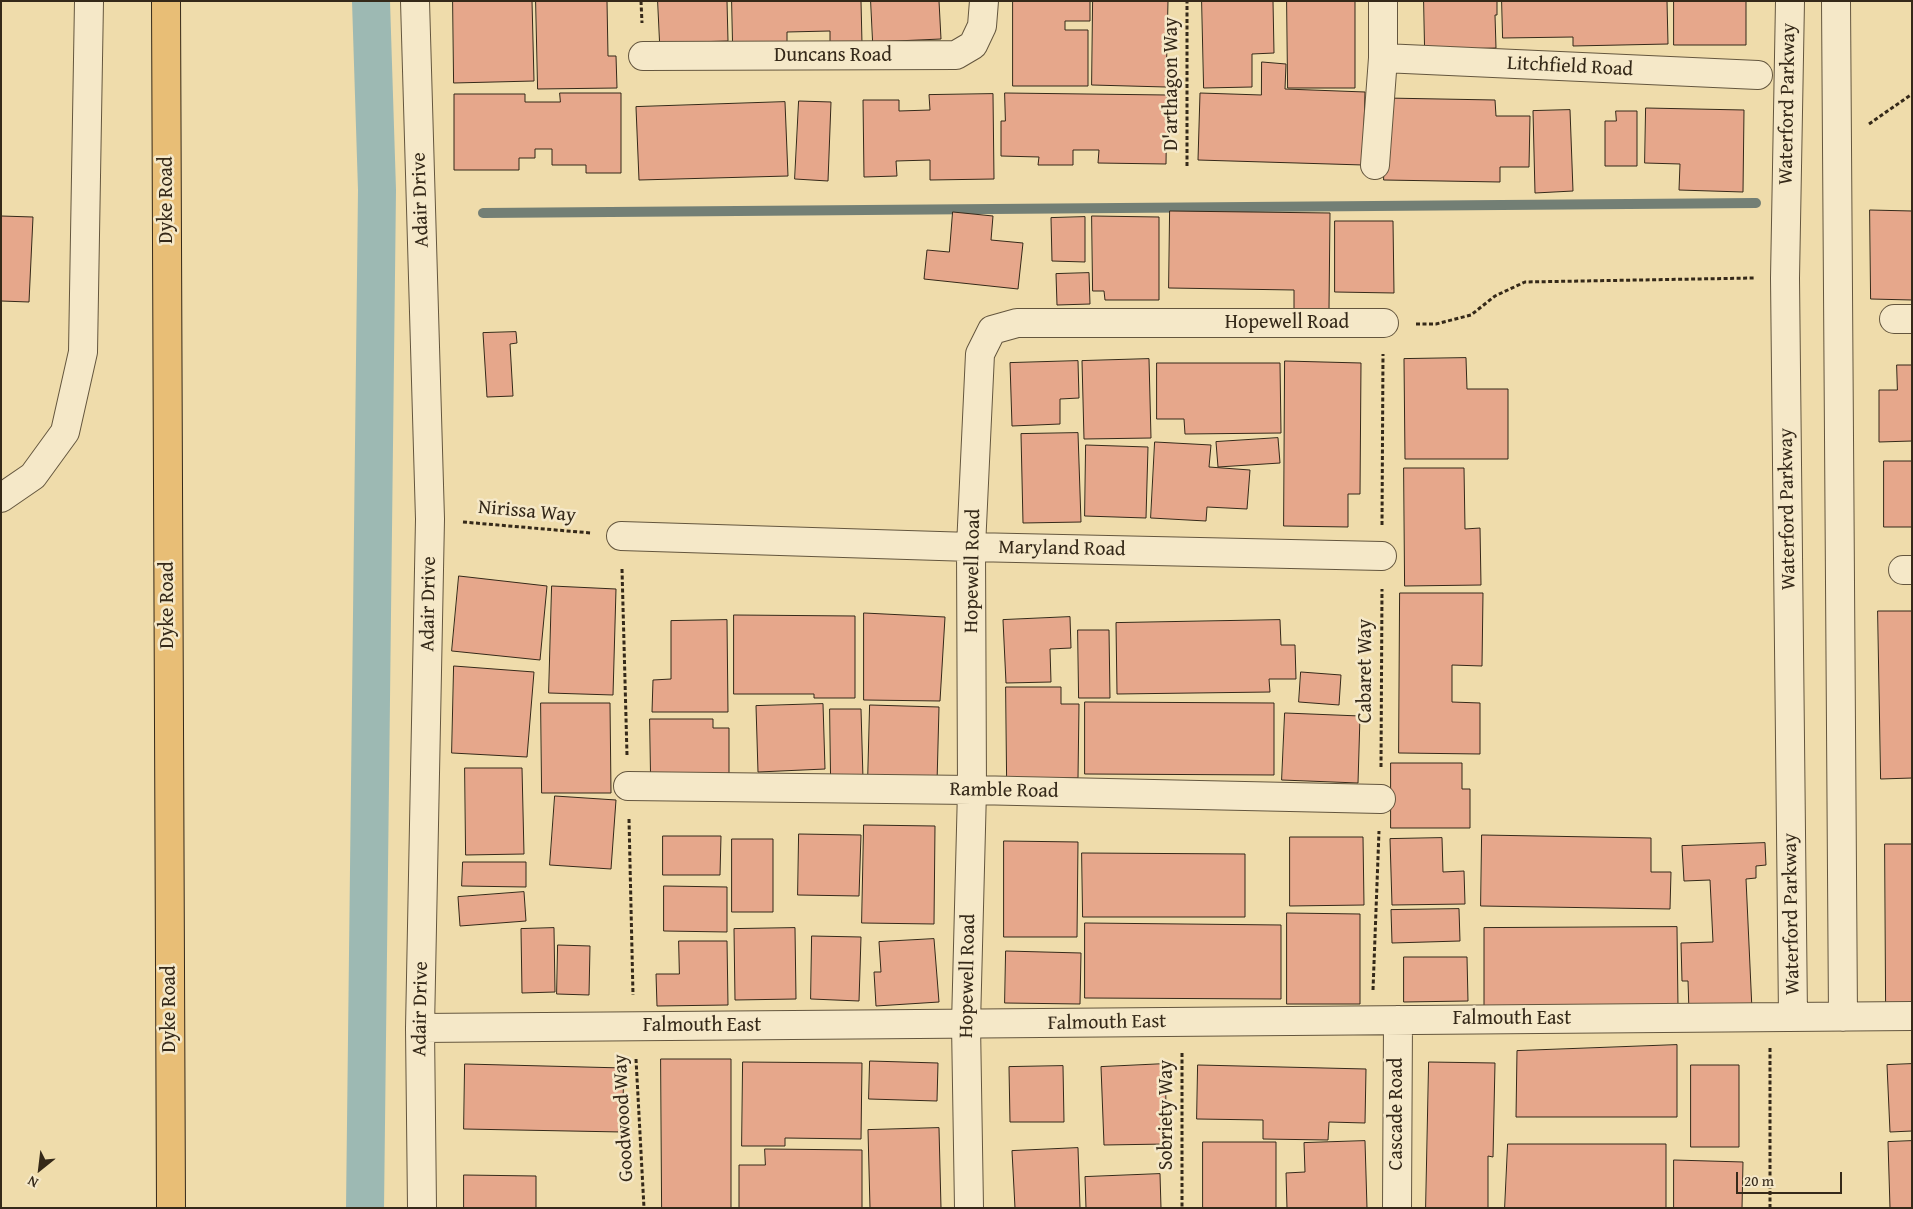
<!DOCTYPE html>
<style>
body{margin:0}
#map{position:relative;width:1913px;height:1209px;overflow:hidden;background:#efdcab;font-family:"Gentium Book Plus",serif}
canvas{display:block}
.frame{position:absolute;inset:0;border:2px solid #352919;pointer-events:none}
.north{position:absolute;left:15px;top:1144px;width:50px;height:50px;-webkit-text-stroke:4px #f5e8c8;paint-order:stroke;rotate:209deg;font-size:14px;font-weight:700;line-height:20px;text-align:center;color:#352919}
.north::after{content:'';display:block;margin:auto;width:18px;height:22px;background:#352919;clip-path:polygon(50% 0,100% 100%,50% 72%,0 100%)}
.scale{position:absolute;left:1736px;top:1172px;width:106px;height:22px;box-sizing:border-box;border:2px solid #352919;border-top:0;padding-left:6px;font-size:15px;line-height:18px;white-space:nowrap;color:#352919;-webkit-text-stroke:4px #f5e8c8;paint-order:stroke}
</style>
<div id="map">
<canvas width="1913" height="1209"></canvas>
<div class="frame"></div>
<div class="north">N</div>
<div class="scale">20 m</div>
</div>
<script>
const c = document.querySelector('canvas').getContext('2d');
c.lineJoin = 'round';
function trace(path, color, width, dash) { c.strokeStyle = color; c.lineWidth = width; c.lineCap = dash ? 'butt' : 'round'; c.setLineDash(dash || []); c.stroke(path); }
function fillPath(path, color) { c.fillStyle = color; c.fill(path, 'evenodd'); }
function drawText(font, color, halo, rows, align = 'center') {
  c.font = font + ' "Gentium Book Plus",serif'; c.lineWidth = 5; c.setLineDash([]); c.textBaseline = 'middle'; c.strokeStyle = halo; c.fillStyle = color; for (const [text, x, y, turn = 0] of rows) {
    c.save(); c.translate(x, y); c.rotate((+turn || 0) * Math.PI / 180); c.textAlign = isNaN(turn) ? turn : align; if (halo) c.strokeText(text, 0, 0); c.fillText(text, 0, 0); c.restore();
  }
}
trace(new Path2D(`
 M483,213L1756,203`), '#737f75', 10);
trace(new Path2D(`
 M365,1208L377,190L371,1`), '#9db9b3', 38);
const building = new Path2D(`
 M453,1H532L534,81L454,83Z
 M536,1H607L608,56H616L617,88L538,89Z
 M658,1H727L728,41L660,43Z
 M732,1H861L862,44L830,45V31L787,32V45L733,46Z
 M871,1H939L941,39L873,42Z
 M1013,1H1090V21H1065V30H1088V86H1013Z
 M1093,1H1168L1166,87L1092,85Z
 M1202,1H1273L1274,53L1252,54V87L1204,88Z
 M1287,1H1355V88H1288Z
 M1424,1H1497V15H1495L1496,48L1425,50Z
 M1502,1H1667L1668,44L1573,46V37L1503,38Z
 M1674,1H1746V45H1674Z
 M1262,62L1286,64L1285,89L1365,92L1363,165L1198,160L1200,93L1261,95Z
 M560,93H621V173H586V165H552V149H535V158H519V170H454V94H525V102H560Z
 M1005,93L1167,95L1166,164L1098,163L1099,150H1073V165H1038L1039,157L1001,156V121H1005Z
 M993,94L994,179L930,180V160L896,161L897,176L864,177L863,100H899V111L930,110L929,95Z
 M1385,98L1495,100L1496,116H1530L1529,167H1500V182L1384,180Z
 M799,101L831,102L828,181L795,179Z
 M785,102L788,176L639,180L636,107Z
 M1646,108L1744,110L1743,192L1679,190L1680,164L1645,163Z
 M1570,110L1573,191L1535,193L1533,111Z
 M1616,111H1637V166H1605V121H1616Z
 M1870,210L1912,211V300L1871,299Z
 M1170,211L1330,213L1329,309H1294V290L1169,288Z
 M953,212L993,216L991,240L1023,243L1018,289L924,279L927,250L949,252Z
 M1,216L33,217L29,302L1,301Z
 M1092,216L1159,217V300H1105L1104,291H1093Z
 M1085,217V262L1052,261L1051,218Z
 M1335,221H1393L1394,293L1335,292Z
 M1089,273L1090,304L1057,305L1056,274Z
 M516,332L517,343L510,344L513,396L487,397L483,333Z
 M1466,358L1467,389H1508V459H1405L1404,359Z
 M1149,359L1151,438L1084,439L1082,361Z
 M1078,361L1079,398L1060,399V424L1012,426L1010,363Z
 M1285,361L1361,363L1360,494H1348V527L1284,526Z
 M1157,363H1280L1281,433L1185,434L1184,419H1157Z
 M1897,365H1912V441L1879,442V390H1897Z
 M1078,433L1081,522L1023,523L1021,434Z
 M1278,438L1280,463L1218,467L1216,442Z
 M1155,442L1211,445L1209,467L1250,470L1247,509L1207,507L1206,521L1151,518Z
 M1086,445L1148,447L1146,518L1085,516Z
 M1884,461H1912V527H1884Z
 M1404,468H1464L1465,529L1480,528L1481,585L1405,586Z
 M459,576L547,586L540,660L452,651Z
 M552,586L616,589L613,695L549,693Z
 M1400,593H1483L1482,666L1452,665V702L1480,703V754L1399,753Z
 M1878,611H1912V778L1881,779Z
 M864,613L945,617L940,701L864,700Z
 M734,615L855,616V698H814V694H734Z
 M1070,617L1071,648L1050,649L1051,682L1006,683L1003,620Z
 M727,620L728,712H652L653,680L671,679V621Z
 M1280,620L1281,645H1295L1296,679H1269L1270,692L1117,694L1116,623Z
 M1078,630H1109L1110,698H1079Z
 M454,666L534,672L527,757L452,753Z
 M1301,672L1341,675L1339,705L1299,702Z
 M1006,687H1061V704H1079L1078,778H1007Z
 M1085,702L1274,703V775L1085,774Z
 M541,703H610L611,793H542Z
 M823,704L825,769L758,772L756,706Z
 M870,705L939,707L937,783L868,782Z
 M830,709H861L863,779L831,780Z
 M1285,713L1360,716L1358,783L1282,780Z
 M650,719H713V728H729V779H651Z
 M1391,763H1462V789H1470V828H1391Z
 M465,768H522L524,854L466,855Z
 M555,796L616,800L611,869L550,865Z
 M864,825L935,826L934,924L862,923Z
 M799,834L861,835L859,896L798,895Z
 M1482,835L1651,838V872H1671L1670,909L1481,906Z
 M663,836H721L720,875H663Z
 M1290,837H1363L1364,905L1290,906Z
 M1442,838L1443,872L1464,871L1465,904L1392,905L1390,839Z
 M732,839H773V912H732Z
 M1004,841L1078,842L1077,937H1004Z
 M1765,843L1766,865L1756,866V878L1746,879L1752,1010L1689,1012L1688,981H1682L1681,943L1713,942L1710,880L1684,881L1682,846Z
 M1885,844H1912V1004H1886Z
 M1082,853L1245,854V917H1083Z
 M463,862H526V887L462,886Z
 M664,886L727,887V932L664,931Z
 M524,892L526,921L460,926L458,897Z
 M1459,909L1460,941L1392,943L1391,910Z
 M1287,913L1360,914V1004H1287Z
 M1085,923L1281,925V999L1085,998Z
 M1677,927L1678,1007H1484V928Z
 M554,928L555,992L522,993L521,929Z
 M795,928L796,999L735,1000L734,929Z
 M812,936L861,937L859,1001L811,999Z
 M934,939L939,1002L876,1006L874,972H881L879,942Z
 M679,941H727L728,1005L657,1006L656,974H679Z
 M558,945L590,946L589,995L557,994Z
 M1006,951L1081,953L1080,1004L1005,1003Z
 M1404,957H1467L1468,1001L1404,1002Z
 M1677,1045V1117H1516L1517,1051Z
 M661,1059H731V1208H662Z
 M870,1061L938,1063L937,1101L869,1099Z
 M743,1062L862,1063L861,1139L785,1138V1146H742Z
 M1429,1062L1495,1063L1493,1157L1488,1156V1208H1426Z
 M465,1064L624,1068L622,1132L464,1129Z
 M1165,1064L1167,1144L1104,1145L1101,1067Z
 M1912,1064V1131L1890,1132L1887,1065Z
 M1198,1065L1366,1069L1365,1123L1329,1122L1328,1140L1263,1139V1120L1197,1119Z
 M1691,1065H1739V1147H1691Z
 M1063,1066L1064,1122H1010L1009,1067Z
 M939,1128L941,1208H870L868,1130Z
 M1365,1141L1367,1208H1287L1286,1173L1305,1172L1304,1143Z
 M1912,1141V1208H1890L1888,1142Z
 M1203,1142H1276V1208H1203Z
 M1508,1144H1666V1208H1505Z
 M1078,1148L1080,1208H1015L1012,1151Z
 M765,1149L862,1150V1208H739V1165H765Z
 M1674,1160L1743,1162L1742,1208H1674Z
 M1160,1174L1161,1208H1086L1085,1177Z
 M464,1175L536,1176V1208H464Z`);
fillPath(building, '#e6a78b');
trace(building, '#352919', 1);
const minor = new Path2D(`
 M415,1L430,519L420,1028L422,1208
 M1790,1L1785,278L1793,1017
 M1836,1L1843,1017
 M643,56L956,55L973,45L982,26L984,1
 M1383,58L1758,75
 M1375,165L1383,58V1
 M1894,319H1912
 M1,498L33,476L65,432L83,352L89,1
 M621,536L971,547L1382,556
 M1903,570H1912
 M628,786L972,790L1381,799
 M420,1028L1912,1016
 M969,1208L966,1024L972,790L971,547L980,354L992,330L1017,323H1384
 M1397,1208L1398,1020`);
const major = new Path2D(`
 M166,1L171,1208`);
trace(minor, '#64563e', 30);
trace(major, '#352919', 30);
trace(new Path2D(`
 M641,1L642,23
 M1869,124L1912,94
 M1187,166V1
 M1416,324H1436L1471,315L1495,296L1525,282L1754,278
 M463,522L591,533
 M1382,525L1383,354
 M622,569L627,755
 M1381,767L1382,589
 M629,819L633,995
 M1373,990L1379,831
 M1770,1048V1208
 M1182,1053V1208
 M636,1059L644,1208`), '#352919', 3, [4, 2.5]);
trace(minor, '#f5e8c8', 28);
trace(major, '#e8be76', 28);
drawText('20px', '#352919', '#f5e8c8', [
 ["Duncans Road",833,56],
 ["Litchfield Road",1570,67,3],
 ["D'arthagon Way",1172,84,-90],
 ["Waterford Parkway",1788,104,-89],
 ["Dyke Road",167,200,-90],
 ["Adair Drive",421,200,-92],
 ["Hopewell Road",1287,323],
 ["Waterford Parkway",1788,509,-91],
 ["Nirissa Way",527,512,5],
 ["Maryland Road",1062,549,1],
 ["Hopewell Road",973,571,-89],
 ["Adair Drive",429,604,-89],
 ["Dyke Road",168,605,-90],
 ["Cabaret Way",1366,671,-90],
 ["Ramble Road",1004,791,1],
 ["Waterford Parkway",1792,914,-91],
 ["Hopewell Road",968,976,-89],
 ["Dyke Road",170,1009,-90],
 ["Adair Drive",421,1009,-89],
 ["Falmouth East",1512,1019],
 ["Falmouth East",1107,1023,-1],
 ["Falmouth East",702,1026],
 ["Cascade Road",1397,1114,-90],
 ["Sobriety Way",1167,1115,-90],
 ["Goodwood Way",624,1118,-93]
]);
</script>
